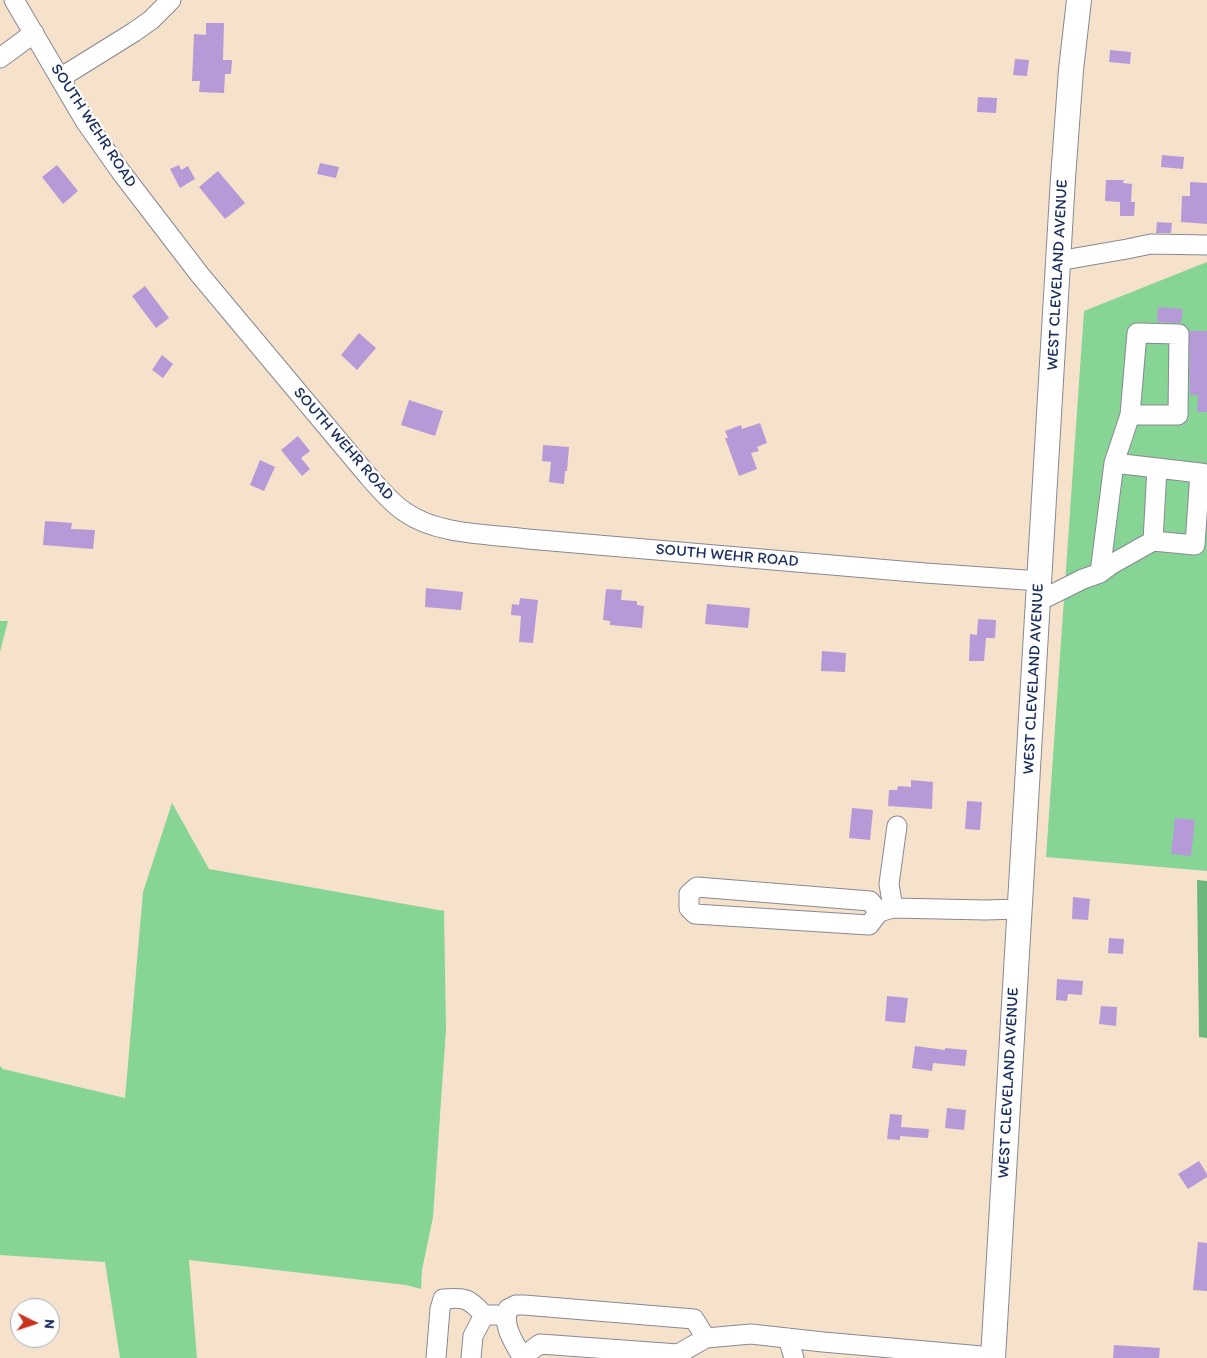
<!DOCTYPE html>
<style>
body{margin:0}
#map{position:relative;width:1207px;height:1358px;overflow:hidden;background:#f6e2cb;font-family:Itim,sans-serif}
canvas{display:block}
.north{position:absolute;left:10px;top:1298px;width:50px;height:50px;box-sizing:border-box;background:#fff;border:1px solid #a4acbf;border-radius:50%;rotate:94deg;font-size:14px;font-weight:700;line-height:20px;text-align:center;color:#1b2f5e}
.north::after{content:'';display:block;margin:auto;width:18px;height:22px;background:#c8321e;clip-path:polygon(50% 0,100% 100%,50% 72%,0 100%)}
</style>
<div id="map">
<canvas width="1207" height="1358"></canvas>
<div class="north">N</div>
</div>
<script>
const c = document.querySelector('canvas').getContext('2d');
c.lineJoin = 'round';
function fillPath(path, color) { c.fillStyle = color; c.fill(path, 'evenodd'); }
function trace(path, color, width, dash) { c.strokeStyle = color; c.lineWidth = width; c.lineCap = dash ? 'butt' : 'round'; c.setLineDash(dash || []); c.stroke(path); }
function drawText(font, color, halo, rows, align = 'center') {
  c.font = font + ' Itim,sans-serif'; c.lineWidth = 4.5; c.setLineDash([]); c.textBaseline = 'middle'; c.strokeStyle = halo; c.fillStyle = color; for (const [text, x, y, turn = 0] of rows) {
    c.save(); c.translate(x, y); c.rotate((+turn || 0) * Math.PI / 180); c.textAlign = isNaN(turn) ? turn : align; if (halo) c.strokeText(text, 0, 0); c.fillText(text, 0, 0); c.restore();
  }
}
fillPath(new Path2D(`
 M1207,262V871L1046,857L1084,311Z
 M0,621H8L0,652Z
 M172,803L209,869L444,911L446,1029L433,1217L422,1270L421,1289L406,1285L189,1260L197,1358H120L105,1262L0,1255V1066L3,1069L125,1098L143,892Z`), '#86d595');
fillPath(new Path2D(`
 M1197,880L1207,881V1038L1199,1037Z`), '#6cb67e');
fillPath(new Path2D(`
 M206,23H224L223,60H232L231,74H225L224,93L199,92L200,81H192L194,34L206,35Z
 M1110,50L1131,52L1130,64L1109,62Z
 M1015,59L1029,60L1027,76L1013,75Z
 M978,97L997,98L996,113L977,112Z
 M1162,155L1184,157L1183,169L1161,167Z
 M320,163L339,167L336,178L317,174Z
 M57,165L78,191L63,204L42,177Z
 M179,165L181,170L188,166L195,179L180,188L170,169Z
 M218,171L245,203L225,219L199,187Z
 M1106,180H1124L1123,183L1132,184L1131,202H1135L1134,216H1120V202L1105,201Z
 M1190,182L1207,183V224L1181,222L1182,196H1190Z
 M1157,222L1172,223L1171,233H1156Z
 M145,286L169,318L156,328L132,296Z
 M1158,307L1183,309L1181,323L1157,322Z
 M1189,331H1207V412H1197L1198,395H1190Z
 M359,333L376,348L357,370L341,355Z
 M162,355L173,364L163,378L152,370Z
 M409,400L443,411L435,436L401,425Z
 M760,423L767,443L757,447L759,451L751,453L757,469L739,476L725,438H728L725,431L741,425L742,429Z
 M298,436L310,451L301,458L310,469L302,476L281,450Z
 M543,445L569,447L567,471H565L564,484L549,482L551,462L542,461Z
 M260,460L275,467L264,491L250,485Z
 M45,521L72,523L71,529L95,530L93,549L43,545Z
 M426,588L463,592L461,610L425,607Z
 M606,589L622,590L621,600L637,601V605L644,606L642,628L610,625V621L603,620Z
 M520,598L538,600L533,643L519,642L521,616L511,615L512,604L519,605Z
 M707,604L750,608L748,628L705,624Z
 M978,619L996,620L995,638H986L984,661H969L970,634L977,635Z
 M822,651L846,653L845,672L821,671Z
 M911,780L933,782L932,809L888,806L889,790H897L898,786L911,787Z
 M967,801L982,802L980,830L965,829Z
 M852,808L873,810L870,840L849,838Z
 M1175,818L1195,820L1191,856L1171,854Z
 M1073,897L1090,899L1088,920L1072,919Z
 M1109,938L1124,939L1123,954L1108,953Z
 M1057,979L1083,981L1082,995L1068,994L1067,1001L1056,1000Z
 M887,996L908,998L905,1023L885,1021Z
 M1101,1006L1117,1007L1116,1026L1099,1024Z
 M915,1046L945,1050V1048L967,1050L965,1066L933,1063L932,1071L912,1068Z
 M947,1108L966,1110L964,1130L945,1128Z
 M890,1114L902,1115L901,1127L929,1129L928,1138L900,1136V1140L887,1139Z
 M1199,1161L1207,1174V1177L1188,1189L1178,1174Z
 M1198,1242L1207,1243V1291L1193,1290Z
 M1114,1345L1160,1348L1159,1358H1113Z`), '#b59ad7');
const minor = new Path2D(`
 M14,0L85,121L121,172L200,275L369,477C380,489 391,503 405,512C437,535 489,534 528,539L925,573L1040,581
 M0,58L34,33
 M60,78L134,32L151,20L171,0
 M1058,261L1127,249L1151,244L1207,245
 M1114,463L1130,415L1137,333L1179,334L1178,415H1130
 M1153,541L1157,468
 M1100,573L1114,463L1200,473
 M1039,601L1083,579L1100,573L1112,564L1153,541L1195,545L1200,473L1207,474
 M897,826L889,884L893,908L985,910L1020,909
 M879,912L870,901L697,887L689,894V908L695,914L869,925L879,912L893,908
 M788,1338L794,1358
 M522,1357C514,1342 502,1326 508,1309L516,1305H524L694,1319L706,1338
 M436,1358L440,1309L443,1299C465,1297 469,1298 484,1315
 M471,1358L473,1336L484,1315H497
 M521,1358L540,1344L678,1354L706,1338L751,1334L823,1342L993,1357`);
const major = new Path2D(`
 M993,1358L1063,178L1071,70L1079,0`);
trace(minor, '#888894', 21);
trace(major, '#888894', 26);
trace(minor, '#fff', 19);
trace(major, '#fff', 24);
drawText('16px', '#1b2f5e', '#fff', [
 ["SOUTH WEHR ROAD",93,126,57],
 ["WEST CLEVELAND AVENUE",1058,275,-87],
 ["SOUTH WEHR ROAD",343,444,49],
 ["SOUTH WEHR ROAD",727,556,5],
 ["WEST CLEVELAND AVENUE",1034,679,-87],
 ["WEST CLEVELAND AVENUE",1009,1083,-87]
]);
</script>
